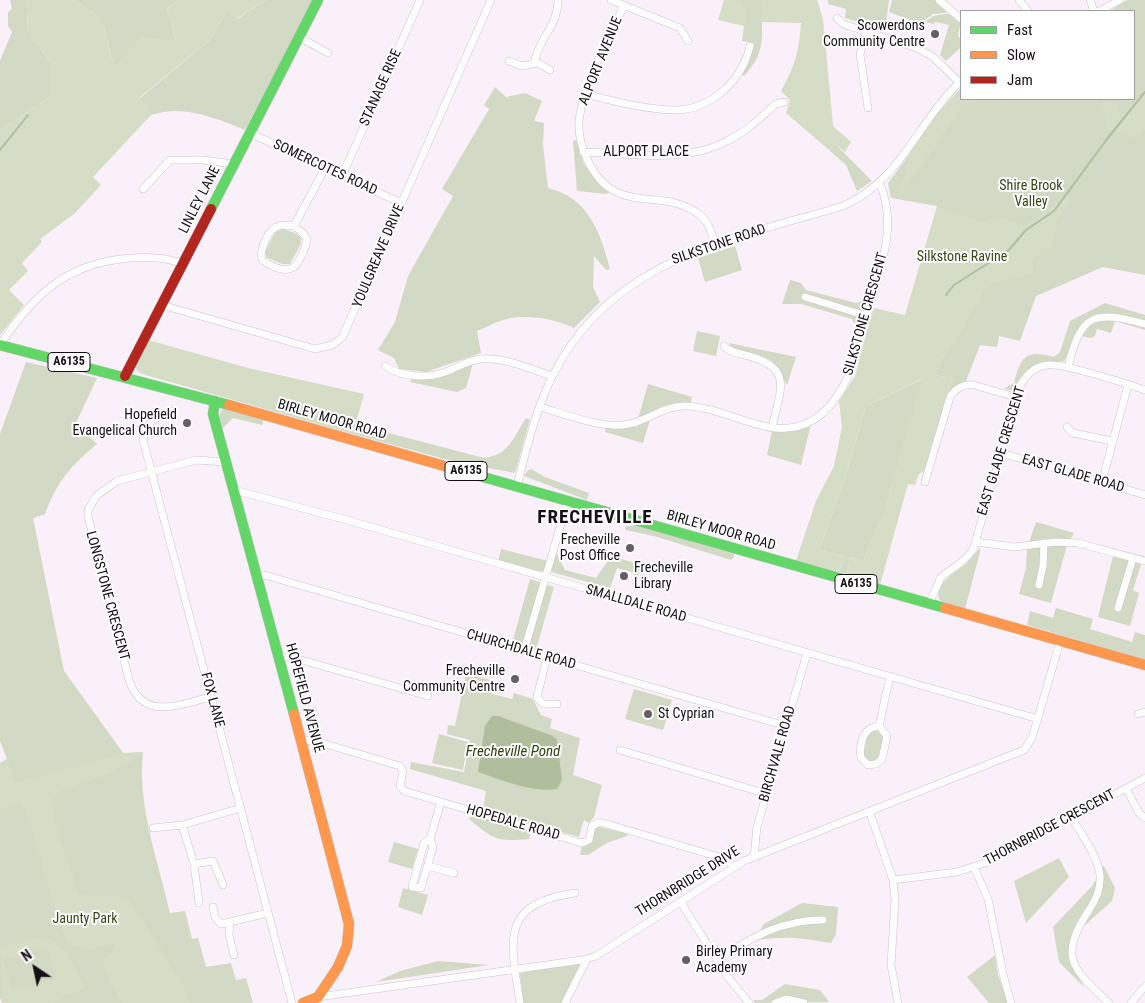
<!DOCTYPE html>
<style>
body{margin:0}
#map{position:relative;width:1145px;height:1003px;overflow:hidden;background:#faf0fa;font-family:"Roboto Condensed",sans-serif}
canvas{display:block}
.legend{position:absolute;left:960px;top:10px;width:175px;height:90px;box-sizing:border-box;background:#fff;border:1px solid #a29fa2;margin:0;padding:6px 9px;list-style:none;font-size:15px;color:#160f16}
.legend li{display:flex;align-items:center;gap:10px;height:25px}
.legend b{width:25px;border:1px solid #a29fa2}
.north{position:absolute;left:10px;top:943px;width:50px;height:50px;-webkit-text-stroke:4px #fff;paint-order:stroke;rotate:326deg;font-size:14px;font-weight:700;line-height:20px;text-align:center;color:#160f16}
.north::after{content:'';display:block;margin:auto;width:18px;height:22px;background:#160f16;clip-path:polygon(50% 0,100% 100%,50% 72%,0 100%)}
</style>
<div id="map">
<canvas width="1145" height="1003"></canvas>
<ul class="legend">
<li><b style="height:6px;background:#63d668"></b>Fast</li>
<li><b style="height:6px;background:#ff974d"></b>Slow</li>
<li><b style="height:6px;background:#b3261e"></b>Jam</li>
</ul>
<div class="north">N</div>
</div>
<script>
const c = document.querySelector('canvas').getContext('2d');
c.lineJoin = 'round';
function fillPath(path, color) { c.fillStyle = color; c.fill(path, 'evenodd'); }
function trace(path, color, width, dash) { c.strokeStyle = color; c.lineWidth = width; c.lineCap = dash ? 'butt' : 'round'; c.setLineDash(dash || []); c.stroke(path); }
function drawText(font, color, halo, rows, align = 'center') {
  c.font = font + ' "Roboto Condensed",sans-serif'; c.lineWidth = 4; c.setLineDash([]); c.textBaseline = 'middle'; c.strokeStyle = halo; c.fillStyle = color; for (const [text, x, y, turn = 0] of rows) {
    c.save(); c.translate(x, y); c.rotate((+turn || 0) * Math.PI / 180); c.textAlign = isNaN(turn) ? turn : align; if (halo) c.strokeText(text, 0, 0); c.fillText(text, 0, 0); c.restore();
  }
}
fillPath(new Path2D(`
 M10,0H26L28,8L27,30L51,63V96L0,130V61L12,32L8,26V12L12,9Z
 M74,0H178L167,8L176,41L114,66L104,28L94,13Z
 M266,0H313L245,130C215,118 183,104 151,115L140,98L210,40L228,9L237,19Z
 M742,0H763C759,33 770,48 744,76L741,74L755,43L742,41L746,11L740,2Z
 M828,0H889L886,23L891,25L888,31L845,18L846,9L828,4Z
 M892,0H936L952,12L933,14L913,28L915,22L889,12Z
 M1127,0H1145V275L1103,267L1036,296L1020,341L999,336L997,347L980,345L966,381L948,392L953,378L935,375L943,356L956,340L937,206L891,198L888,183C913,151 933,117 961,88V99H1134V11H1110Z
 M945,14L955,15L961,20L958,36L961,39V47L946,61L940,55L949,25L935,22L934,24L925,22L933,16Z
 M495,87L506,97L525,93L542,101L534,121L544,123L543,145L548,188C589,198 600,232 610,269L606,270L594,256L593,287L600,302L574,328C557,319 526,314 507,319C497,321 487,327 477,331L481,353L426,372L399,369L394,358L378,350L395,322L408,276L453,196L442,189L489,109L484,105Z
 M576,140L584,164L609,192L607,194L577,191L573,141Z
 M835,144L872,181L857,191L846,165L829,150Z
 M283,229L295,233L301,238V244L290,264H282L266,257L265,252L275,232Z
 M735,246L742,270L705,282L698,258Z
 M790,280L801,283L806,290L856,303L866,300L858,330L852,319L801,304H782Z
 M1105,303L1145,315V330L1115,321L1111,333L1097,329L1095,336L1091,338L1075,335L1065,360C1059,364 1052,360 1045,362C1025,365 1025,379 1014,391L1004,389L1014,383C1021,356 1026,349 1054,357L1060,352L1070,321Z
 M697,331L720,336L716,356L693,351Z
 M729,343L796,357L787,385L772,361L764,357L732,349Z
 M26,362L97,378L76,423L97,444C71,466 57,481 45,514L33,518L64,671L124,754L143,752C137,805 158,861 170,913L185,911L192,939L198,938L206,967L231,963L236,980L246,978L253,1003H2L0,998V763L7,759L0,741V434Z
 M473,363L466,388L457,392L410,382L412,378L444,376Z
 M923,379L884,513L863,561L850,557L847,574L839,572L844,556L819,550L845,478L866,406Z
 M648,384L692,397L691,403L663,406L638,419Z
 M223,408L264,419L262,425L233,418L222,429L219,415Z
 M526,418L530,420L515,473L452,461L353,434L355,426H362L484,458C509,455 513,438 526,418Z
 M650,420L643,443L605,432L606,428L636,427Z
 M811,424L801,465L767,455L772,431L787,432Z
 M531,469L545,477L589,493L587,500L524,476L527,471Z
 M1036,522L1074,533L1067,545L1051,603L1019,594L1026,568L1027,548Z
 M626,526H640L734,554V557L731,560L654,536L625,530Z
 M981,548L965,609L948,605L939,599C935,582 956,573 967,563C972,558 975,552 981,548Z
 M501,549L552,562L555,550L565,570L596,578L611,556L642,565L635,585L632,584L635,573L617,568L610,588L544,570L539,573L498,562Z
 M1113,556L1145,563V565L1141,564L1133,590L1139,593L1130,626L1098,617Z
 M530,579L554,587L536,650L512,643Z
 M1056,608L1093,619L1090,629L1132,642L1135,632L1145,635V660L1027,625L1030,611L1053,618Z
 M466,674L495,681L492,694L512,699L514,693L533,699L541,715L552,719L550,728L580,738L573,775L602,785L594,817L589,823L584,820L579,837L483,810L486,791L410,769L411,762L464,772L470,740L447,734L448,725L455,726Z
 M634,689L672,700L663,730L625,719Z
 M876,728L884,736L880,754L876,760L867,762L863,756L868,733Z
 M439,734L468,742L463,770L432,763Z
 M472,814L531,831L529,839C496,842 493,839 469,819Z
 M596,826L628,834L627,836L607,843L588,855H580L582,846Z
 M394,842L418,849L412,869L388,862Z
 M1059,858L1069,877L1026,923L1014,881Z
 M1104,866L1115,888L1112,901L1083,927L1102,890L1100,868Z
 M1094,881L1097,882L1096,890C1087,912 1064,932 1070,959C1072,969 1080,979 1085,988L1059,962L1053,927L1093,885Z
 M403,888L428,895L422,915L398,907Z
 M802,903L838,907L836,934L831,943C802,938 783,935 753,941L764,924Z
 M995,955L998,975L1008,1003H989L967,977Z
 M438,961L489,965L376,982L400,971Z
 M579,963L580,968L561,1003H523L520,973Z
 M785,984L820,990L829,1002L755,1003L753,1000H762Z`), '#d2d9c4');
fillPath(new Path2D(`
 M26,0H74L94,13L104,28L114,66L140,36L176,41L167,8L178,0H266L236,19L228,9L210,40L140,97L151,115L93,177L101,185L74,214L40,239L42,242L22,263L28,271L9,290L24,305L0,335V130L51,96V63L27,30L28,8Z
 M724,0H742L741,2L746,11L744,26L718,20Z
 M763,0H817L823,19L833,126L851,142L845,152L835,144L829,150L786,113L790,100L781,91C795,66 799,52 801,23L760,22Z
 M961,88V99H972L956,115L904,192L897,199C901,185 907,168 909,156C913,138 948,101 961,88Z
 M1145,89V130L1139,139L1107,129L1101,99H1108L1119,106L1120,122Z
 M1068,195L1072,201L1057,220L1053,244L1033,260V274L988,285L956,341L943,356L935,375L953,378L924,471L919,474L915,485L908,484L880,585L847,574L850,557L863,561L884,513L922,379L866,406L845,478L819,550L844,556L839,572L796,561L816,501L834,466L842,427L839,401L855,376L874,308L905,315L937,206L985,223L995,216L1026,225Z
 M148,340L248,368L364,394L353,434L142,374L137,371L135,365Z
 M140,752L141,755C131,761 120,768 110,773C90,782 69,784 51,798L59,837L79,894C97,899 111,892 129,900L181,980L190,1003H121L104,971L103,961L114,949L115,943L89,950L67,944L58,921L27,812L20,804L0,809V763L7,760L16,782L124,753Z
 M46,937C67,948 76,968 85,989L66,995L53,1003H2L0,946ZM47,947L56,978L12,991L3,960Z`), '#d5ddc6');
fillPath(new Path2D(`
 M492,716H498L553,736L557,740L562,780L557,789C532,793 502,780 478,772L485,726Z`), '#b0be9e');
trace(new Path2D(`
 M0,150L28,115
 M946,295L954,285L1009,250L1026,230L1054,211L1107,139L1145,92`), '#b0be9e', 2);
const street = new Path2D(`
 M611,0L680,28L688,41
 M939,0L961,19
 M1019,0L1028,11
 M1090,0L1094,11
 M624,5C610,37 585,80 580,114C577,129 581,146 587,159C614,219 663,185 700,215C709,222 712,235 715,245
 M1099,11L1120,0
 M837,18L843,24L917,48L932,56L960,83
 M867,31L860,54L868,108
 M299,37L328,53
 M509,61L522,66L538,63L550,70
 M534,63C539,38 558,26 558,0
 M585,94C613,101 643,109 673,110C710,111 742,81 750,46
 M250,133L401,203
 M583,152C630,153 685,164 727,141C746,132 760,118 776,104L784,102
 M342,176L420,0
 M143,189L170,160H203L234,164
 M294,226C289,226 283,224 278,226C268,229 259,251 262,260C269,265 283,273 292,268C298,266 309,243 306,237C303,233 298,229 294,226L325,168
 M805,297L867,316
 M162,305L315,349L332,345L342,338L491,0
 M0,345C34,294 67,263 130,258C148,257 166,257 183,264
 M724,346C729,352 737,353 745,355C794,367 781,388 772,427
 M385,366C402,377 426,379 445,372C457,368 468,360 481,359C505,357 530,369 552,376
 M1068,367C1081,313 1094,310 1145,324
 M540,407C565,414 604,430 629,424C649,420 665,405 686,406C717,407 744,424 774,428C843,435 858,350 871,302C882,262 897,224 880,184
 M173,411C157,417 144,422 143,440L292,1003
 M1067,427L1073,433L1112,441
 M1001,453L1145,495
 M925,482L950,397C956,388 963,384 974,385L1018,398
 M1102,482L1128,385
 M517,485C527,449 535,411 552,377C610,259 729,240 843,206C901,181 917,122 961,81
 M234,490L347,520L1038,719
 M976,542L1015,547L1055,542L1078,543L1145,561
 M256,574L268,576L786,726
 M1039,585L1043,566L1044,543
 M929,604L941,577L963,561L973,550L1021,384C1027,374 1036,366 1048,365C1062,363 1128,384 1145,390
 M1118,608L1133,558
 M524,651L568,500
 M279,657H291L428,696
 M547,657L537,697L543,704H557
 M211,697C179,704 143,722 129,680L88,516V510L96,496L117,481L196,460L226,462
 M1138,714L1145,712
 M879,726L887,736L882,759L876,764L868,765L861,758C859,744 863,727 879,726L890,676
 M301,740L315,741L400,766L403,771L400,786L404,791L578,842L582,843L589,840L592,826L600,822L726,859L734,867
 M620,750L767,794
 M1126,788L1139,813L1145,818
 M870,813L893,880L895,900L891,965L898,1003
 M1071,817C1081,834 1098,856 1100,875C1101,889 1096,899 1089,910C1058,958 1072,968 1109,1003
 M182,825L194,864L199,903
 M153,828L182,825L241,808
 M430,839L424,843L412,887L421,888L433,847L430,839L441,802
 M754,857L757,827L807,653
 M194,864L213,861L223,885
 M428,866L454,873
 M974,867L988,899L1003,974L1011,1003
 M893,880L957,872L988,862L1145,778
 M680,901L727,976L749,1003
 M213,907L215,917L221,924L268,913
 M230,923L229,935L234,955
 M717,961C751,937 781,920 823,920
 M318,997L582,960L596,956L744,861L1024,750L1032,738L1060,642
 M520,1003C511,942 498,904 575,893
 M565,1003L587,959
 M775,1003L786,999L804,1003
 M1131,1003L1145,986`);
const fast = new Path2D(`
 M211,209L318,0
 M0,345L229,405
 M215,401L213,414L294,714
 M448,467L945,608`);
const slow = new Path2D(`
 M229,405L448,467
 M945,608L1145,665
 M294,714L349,924L347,946L338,967L318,997L303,1003`);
const jam = new Path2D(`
 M125,376L211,209`);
trace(street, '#ccc4cc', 8);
trace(fast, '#ccc4cc', 11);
trace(slow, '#ccc4cc', 11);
trace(jam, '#ccc4cc', 11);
trace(street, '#fefdfe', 7);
trace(fast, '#63d668', 10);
trace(slow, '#ff974d', 10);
trace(jam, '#b3261e', 10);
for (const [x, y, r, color] of [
 [935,34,5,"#665e66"],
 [187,423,5,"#665e66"],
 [630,548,5,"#665e66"],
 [624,576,5,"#665e66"],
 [515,679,5,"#665e66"],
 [648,714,5,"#665e66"],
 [686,960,5,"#665e66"]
]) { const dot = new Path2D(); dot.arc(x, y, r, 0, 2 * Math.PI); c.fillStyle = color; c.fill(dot); trace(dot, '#fff', 2); }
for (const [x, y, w] of [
 [69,362,42],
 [466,471,42],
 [856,584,42]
]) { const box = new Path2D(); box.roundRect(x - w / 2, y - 9.5, w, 19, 4); c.fillStyle = '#fff'; c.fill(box); trace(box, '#160f16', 1); }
drawText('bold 12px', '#160f16', null, [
 ["A6135",69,362],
 ["A6135",466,471],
 ["A6135",856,584]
]);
drawText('14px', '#160f16', '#fff', [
 ["Scowerdons",925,26],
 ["Community Centre",925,42],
 ["Hopefield",177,415],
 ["Evangelical Church",177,431],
 ["Frecheville",620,540],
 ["Post Office",620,556],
 ["Frecheville",634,568,"left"],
 ["Library",634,584,"left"],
 ["Frecheville",505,671],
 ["Community Centre",505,687],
 ["St Cyprian",658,714,"left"],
 ["Birley Primary",696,952,"left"],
 ["Academy",696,968,"left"]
], 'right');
drawText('14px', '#160f16', '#fff', [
 ["ALPORT AVENUE",601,61,-68],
 ["STANAGE RISE",381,88,-66],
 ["ALPORT PLACE",646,152],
 ["SOMERCOTES ROAD",325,168,25],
 ["LINLEY LANE",200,200,-63],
 ["SILKSTONE ROAD",719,245,-19],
 ["YOULGREAVE DRIVE",379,256,-67],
 ["SILKSTONE CRESCENT",866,314,-74],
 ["BIRLEY MOOR ROAD",332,420,16],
 ["EAST GLADE CRESCENT",1002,451,-73],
 ["EAST GLADE ROAD",1073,474,16],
 ["BIRLEY MOOR ROAD",721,531,16],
 ["LONGSTONE CRESCENT",107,596,75],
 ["SMALLDALE ROAD",636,604,16],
 ["CHURCHDALE ROAD",521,650,16],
 ["HOPEFIELD AVENUE",304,698,75],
 ["FOX LANE",212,700,75],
 ["BIRCHVALE ROAD",778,754,-74],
 ["HOPEDALE ROAD",513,823,16],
 ["THORNBRIDGE CRESCENT",1050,828,-28],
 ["THORNBRIDGE DRIVE",688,882,-32]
]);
drawText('14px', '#334813', '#fff', [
 ["Shire Brook",1031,186],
 ["Valley",1031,202],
 ["Silkstone Ravine",962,257],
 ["Jaunty Park",85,919]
]);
drawText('italic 15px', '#2e430d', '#fff', [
 ["Frecheville Pond",513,752]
]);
c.letterSpacing = '1px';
drawText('bold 19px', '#160f16', '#fff', [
 ["FRECHEVILLE",595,518]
]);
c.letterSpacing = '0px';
</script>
